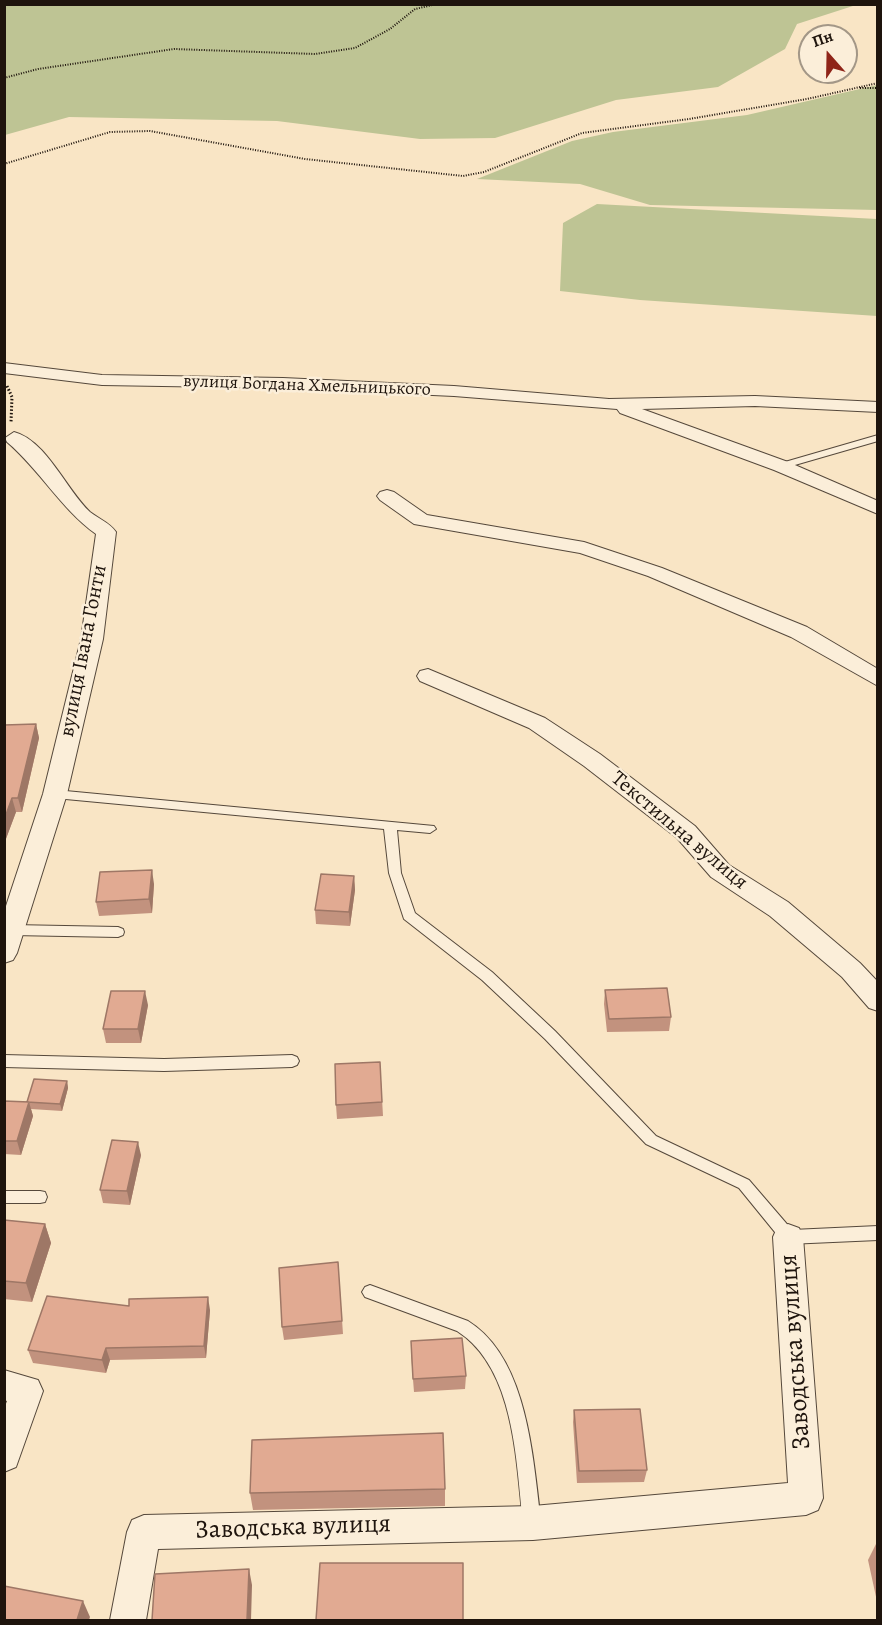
<!DOCTYPE html>
<meta charset="utf-8">
<style>
body{margin:0}
#map{position:relative;width:882px;height:1625px;overflow:hidden;background:#f9e5c5;font-family:Alegreya,serif}
canvas{display:block}
.frame{position:absolute;inset:0;border:6px solid #1e140d;pointer-events:none}
.north{position:absolute;left:798px;top:24px;width:60px;height:60px;box-sizing:border-box;background:#fbeed9;border:2px solid #a39787;border-radius:50%;rotate:340deg;font-size:16px;font-weight:700;line-height:24px;text-align:center;color:#1e140d}
.north::after{content:'';display:block;margin:auto;width:21px;height:27px;background:#8f2418;clip-path:polygon(50% 0,100% 100%,50% 72%,0 100%)}
</style>
<div id="map">
<canvas width="882" height="1625"></canvas>
<div class="frame"></div>
<div class="north">Пн</div>
</div>
<script>
const c = document.querySelector('canvas').getContext('2d');
c.lineJoin = 'round';
function fillPath(path, color) { c.fillStyle = color; c.fill(path, 'evenodd'); }
function trace(path, color, width, dash) { c.strokeStyle = color; c.lineWidth = width; c.lineCap = dash ? 'butt' : 'round'; c.setLineDash(dash || []); c.stroke(path); }
function drawText(font, color, halo, rows, align = 'center') {
  c.font = font + ' Alegreya,serif'; c.lineWidth = 5; c.setLineDash([]); c.textBaseline = 'middle'; c.strokeStyle = halo; c.fillStyle = color; for (const [text, x, y, turn = 0] of rows) {
    c.save(); c.translate(x, y); c.rotate((+turn || 0) * Math.PI / 180); c.textAlign = isNaN(turn) ? turn : align; if (halo) c.strokeText(text, 0, 0); c.fillText(text, 0, 0); c.restore();
  }
}
fillPath(new Path2D(`
 M4,5L5,4L856,5L797,24L785,49L718,87L616,100L495,138L420,139L277,121L69,117L5,135Z
 M877,85V210L650,205L580,184L477,179L572,141L613,132L747,115Z
 M597,204L877,219V316L640,300L560,291L563,223Z`), '#bec494');
const lane = new Path2D(`
 M878,435V441L781,469L776,466L778,464Z
 M55,790L434,826L436,829L430,833L397,830L401,873L415,913L492,972L555,1031L656,1136L749,1180L792,1230L878,1226V1240L788,1244L783,1242L739,1188L646,1144L545,1039L482,980L404,919L389,873L384,829L55,798L49,794Z
 M12,925L118,927L123,929L124,932L123,935L118,937L12,935L7,933L6,930L7,927Z
 M4,1055L164,1059L292,1055L297,1057L299,1061L297,1065L292,1067L164,1071L4,1067Z
 M4,1191H40L45,1192L47,1197L45,1202L40,1203H4Z
 M370,1285L468,1321C528,1358 533,1459 541,1522L538,1528L532,1531L526,1528L523,1522C516,1461 515,1368 457,1331L365,1297L362,1292L365,1287Z`);
const street = new Path2D(`
 M4,363L102,375L283,378L454,386L609,399L755,396L878,402V412L755,406L642,409L788,462L878,501V514L774,470L620,413L617,409L454,396L283,388L102,385L4,373Z
 M14,432C46,440 67,491 90,512C99,519 110,523 116,532L103,639L67,794L17,953L13,960L4,963V912L43,794L81,639L96,534C61,509 40,470 7,442L5,438Z
 M387,490L394,492L427,515L584,542L662,568L807,627L878,669V686L791,637L648,576L580,553L414,524L380,500L377,496L380,492Z
 M428,669L545,718L600,754L695,826L729,865L788,902L860,963L878,982V1011L869,1008L842,977L770,916L711,877L677,838L584,766L529,728L420,681L417,676L420,671Z
 M788,1224L799,1228L803,1237L823,1498L818,1510L806,1515L533,1540L158,1549L146,1620H110L127,1532L132,1520L144,1515L533,1506L788,1483L773,1237L777,1228Z
 M4,1370L38,1380L43,1391L16,1467L4,1472V1409L7,1401L4,1400Z`);
trace(lane, '#55483b', 2);
trace(street, '#55483b', 2);
trace(new Path2D(`
 M4,78L38,69L174,49L315,54L355,48L390,29L415,9L437,4
 M860,88H878
 M4,164L110,132L150,131L305,159L463,176L484,172L582,133L689,119L807,99L878,83`), '#1e140d', 2, [1, 1.5]);
trace(new Path2D(`
 M7,386L12,397L11,422`), '#1e140d', 3, [1.5, 2]);
fillPath(lane, '#fbeed9');
fillPath(street, '#fbeed9');
fillPath(new Path2D(`
 M36,724L39,738L22,812H16L4,844V725Z
 M354,876L355,890L350,926L316,924L315,910Z
 M154,884L152,913L99,916L96,902Z
 M605,990L671,1017L669,1031L607,1032L604,1004Z
 M148,1005L141,1043H106L103,1029Z
 M380,1062L383,1116L337,1119L336,1105Z
 M67,1081L68,1088L62,1111L31,1109L33,1116L21,1155L4,1154V1101L27,1102Z
 M141,1155L130,1205L103,1203L100,1190Z
 M4,1220L45,1224L51,1243L32,1302L4,1299Z
 M338,1262L343,1334L284,1340L282,1327Z
 M129,1306L210,1310L206,1358L110,1360L106,1373L33,1363L28,1350Z
 M411,1354L466,1376L465,1389L414,1392Z
 M574,1410L647,1470L644,1482L577,1483L573,1422Z
 M445,1489V1506L253,1510L250,1493Z
 M876,1544H878V1606L868,1560Z`), '#c2927e');
fillPath(new Path2D(`
 M36,724L39,738L22,812L18,798Z
 M12,798L16,812L4,844V820Z
 M152,870L154,884L152,913L149,899Z
 M354,876L355,890L350,926L349,912Z
 M145,991L148,1005L141,1043L138,1029Z
 M67,1081L68,1088L62,1111L60,1104Z
 M29,1102L33,1116L21,1155L17,1141Z
 M138,1142L141,1155L130,1205L127,1191Z
 M45,1224L51,1243L32,1302L26,1283Z
 M208,1297L210,1310L206,1358L204,1346Z
 M106,1348L110,1360L106,1373L102,1360Z
 M249,1569L252,1585L251,1620H247Z
 M83,1601L90,1617L89,1620H77Z`), '#9e7766');
const building = new Path2D(`
 M36,724L18,798H12L4,820V725Z
 M152,870L149,899L96,902L100,872Z
 M321,874L354,876L349,912L315,910Z
 M667,988L671,1017L609,1019L605,990Z
 M111,991H145L138,1029H103Z
 M380,1062L382,1102L336,1105L335,1064Z
 M34,1079L67,1081L60,1104L27,1102Z
 M4,1101L29,1102L17,1141H4Z
 M112,1140L138,1142L127,1191L100,1190Z
 M4,1220L45,1224L26,1283L4,1281Z
 M338,1262L342,1321L282,1327L279,1268Z
 M47,1296L129,1306V1299L208,1297L204,1346L106,1348L102,1360L28,1350Z
 M462,1338L466,1376L413,1379L411,1341Z
 M640,1409L647,1470L579,1471L574,1410Z
 M443,1433L445,1489L250,1493L252,1440Z
 M320,1563H463V1620H316Z
 M249,1569L247,1620H152L155,1574Z
 M4,1586L83,1601L77,1620H4Z`);
fillPath(building, '#e1aa92');
trace(building, '#9e7766', 1.5);
drawText('18px', '#1e140d', '#fbeed9', [
 ["вулиця Богдана Хмельницького",307,386,2]
]);
drawText('21px', '#1e140d', '#fbeed9', [
 ["вулиця Івана Гонти",84,651,-79],
 ["Текстильна вулиця",679,831,40]
]);
drawText('26px', '#1e140d', '#fbeed9', [
 ["Заводська вулиця",796,1352,-94],
 ["Заводська вулиця",293,1528,-2]
]);
</script>
